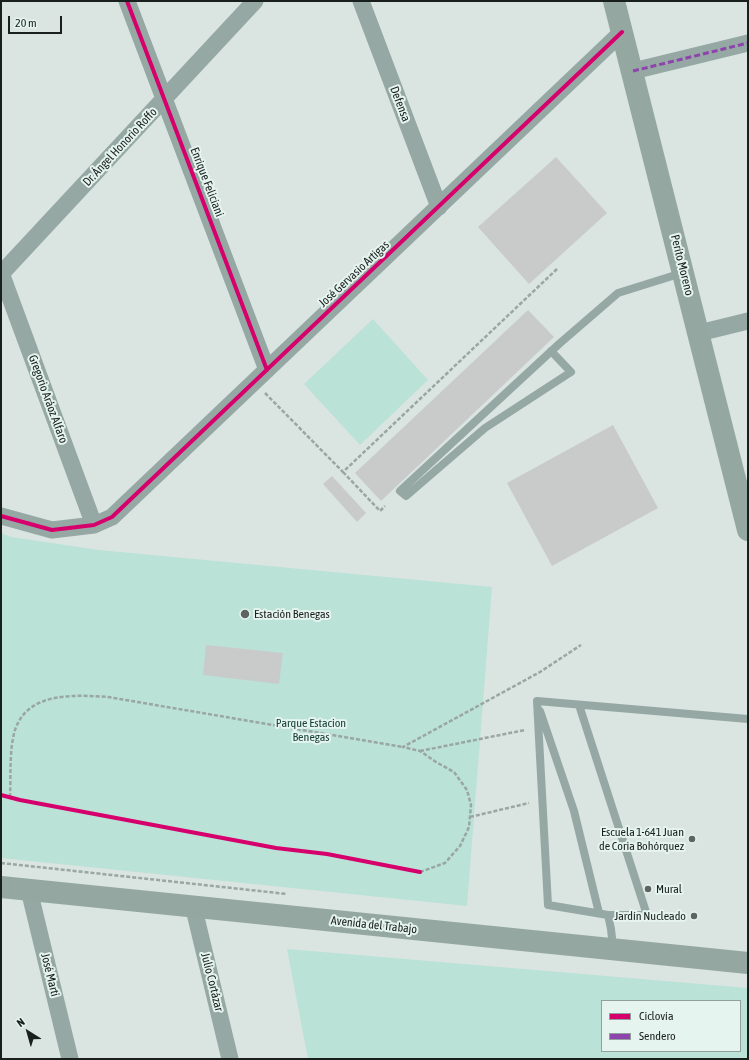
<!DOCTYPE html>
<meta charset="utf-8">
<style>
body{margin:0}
#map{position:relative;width:749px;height:1060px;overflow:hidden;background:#dae4e1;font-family:"Asap Condensed",sans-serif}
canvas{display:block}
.frame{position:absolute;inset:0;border:2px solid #191f1d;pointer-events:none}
.legend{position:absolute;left:601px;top:1000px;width:140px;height:52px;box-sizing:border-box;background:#e5f4ef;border:1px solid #939f9b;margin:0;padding:5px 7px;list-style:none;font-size:12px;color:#191f1d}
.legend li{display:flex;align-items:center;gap:8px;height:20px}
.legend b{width:20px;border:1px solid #939f9b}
.north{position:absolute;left:8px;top:1012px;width:40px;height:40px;-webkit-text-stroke:3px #e5f4ef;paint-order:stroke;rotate:323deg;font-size:11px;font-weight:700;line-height:16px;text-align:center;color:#191f1d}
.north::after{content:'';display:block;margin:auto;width:14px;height:18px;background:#191f1d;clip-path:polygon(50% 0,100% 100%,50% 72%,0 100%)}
.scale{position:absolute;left:8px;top:16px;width:54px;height:18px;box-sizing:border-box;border:2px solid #191f1d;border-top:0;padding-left:5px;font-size:12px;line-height:14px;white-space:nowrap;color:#191f1d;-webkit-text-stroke:3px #e5f4ef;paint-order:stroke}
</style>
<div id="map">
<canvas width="749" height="1060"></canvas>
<div class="frame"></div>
<ul class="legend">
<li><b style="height:5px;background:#d6006c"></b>Ciclovía</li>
<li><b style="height:5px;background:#8e44ad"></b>Sendero</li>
</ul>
<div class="north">N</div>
<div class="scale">20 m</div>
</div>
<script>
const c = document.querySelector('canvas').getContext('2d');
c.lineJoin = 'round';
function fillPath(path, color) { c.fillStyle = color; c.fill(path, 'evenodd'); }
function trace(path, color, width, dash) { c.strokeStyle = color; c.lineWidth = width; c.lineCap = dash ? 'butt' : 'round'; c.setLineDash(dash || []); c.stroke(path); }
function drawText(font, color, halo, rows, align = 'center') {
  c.font = font + ' "Asap Condensed",sans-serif'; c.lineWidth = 4; c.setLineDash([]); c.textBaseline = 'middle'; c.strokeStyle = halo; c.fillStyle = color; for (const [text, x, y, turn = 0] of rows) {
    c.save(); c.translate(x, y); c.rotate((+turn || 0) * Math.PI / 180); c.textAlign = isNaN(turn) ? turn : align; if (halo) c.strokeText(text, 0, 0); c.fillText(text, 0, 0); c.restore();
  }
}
fillPath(new Path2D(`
 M373,319L428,380L360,445L304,384Z
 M1,533L11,537L99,550L492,587L467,906L1,858Z
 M287,949L748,988V1059H308ZM602,1001H740V1051H602Z`), '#bbe2d7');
fillPath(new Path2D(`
 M556,157L607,213L529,284L478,227Z
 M528,310L554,337L381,501L355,473Z
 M613,425L658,508L552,566L507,483Z
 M332,476L366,513L357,522L323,484Z
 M206,645L283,653L279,684L203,675Z`), '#c9cbcb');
trace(new Path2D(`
 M265,393L343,472L557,269
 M343,472L380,511L385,506
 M420,751L525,730
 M10,797C11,776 9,750 15,730C28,691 75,695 108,697L403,747
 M470,817L529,803
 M1,863L287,894
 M420,872L445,863L460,846L469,827L471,805L467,790L454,772L436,762L420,751L403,747L540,672L581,645`), '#99a6a2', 2.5, [4, 2]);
trace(new Path2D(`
 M551,351L571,372L485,428L406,496L400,491L559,344L618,293L682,273
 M579,705L647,915H608
 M540,711L574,811L599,913
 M613,947L611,929L608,915L548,905L537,701L748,719`), '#96a8a4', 8);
trace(new Path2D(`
 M127,1L267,370
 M361,1L439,207
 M633,71L748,43
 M1,273L94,525
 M1,274L255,1
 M699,333L748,321
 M1,516L52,530L94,525L112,517L622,32
 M29,890L70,1059
 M193,905L230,1059`), '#96a8a4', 17);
trace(new Path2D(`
 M614,1L748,530
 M1,887L748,963`), '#94a8a1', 22);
trace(new Path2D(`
 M633,71L748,43`), '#8e44ad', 3, [6, 3]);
trace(new Path2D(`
 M127,1L267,370
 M1,516L52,530L94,525L112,517L622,32
 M1,795L20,800L276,848L327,854L420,872`), '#d6006c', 4);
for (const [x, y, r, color] of [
 [245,614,5,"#5d6462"],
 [692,839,4,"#5d6462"],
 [648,889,4,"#5d6462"],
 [694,916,4,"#5d6462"]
]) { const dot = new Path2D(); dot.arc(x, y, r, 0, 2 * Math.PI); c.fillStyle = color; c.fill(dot); trace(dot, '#e5f4ef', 1.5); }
drawText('12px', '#191f1d', '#e5f4ef', [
 ["Defensa",400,104,69],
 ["Dr. Ángel Honorio Roffo",120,147,-47],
 ["Enrique Feliciani",207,182,69],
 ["Perito Moreno",682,265,76],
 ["José Gervasio Artigas",354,274,-43],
 ["Gregorio Aráoz Alfaro",48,399,70],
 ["Avenida del Trabajo",374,925,6],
 ["José Marti",50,975,76],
 ["Julio Cortázar",212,982,76]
]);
drawText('12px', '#191f1d', '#e5f4ef', [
 ["Estación Benegas",254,614],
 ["Escuela 1-641 Juan",684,832,"right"],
 ["de Coria Bohórquez",684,846,"right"],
 ["Mural",656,889],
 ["Jardín Nucleado",686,916,"right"]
], 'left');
drawText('12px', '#154136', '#e5f4ef', [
 ["Parque Estacion",311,723],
 ["Benegas",311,737]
]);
</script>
